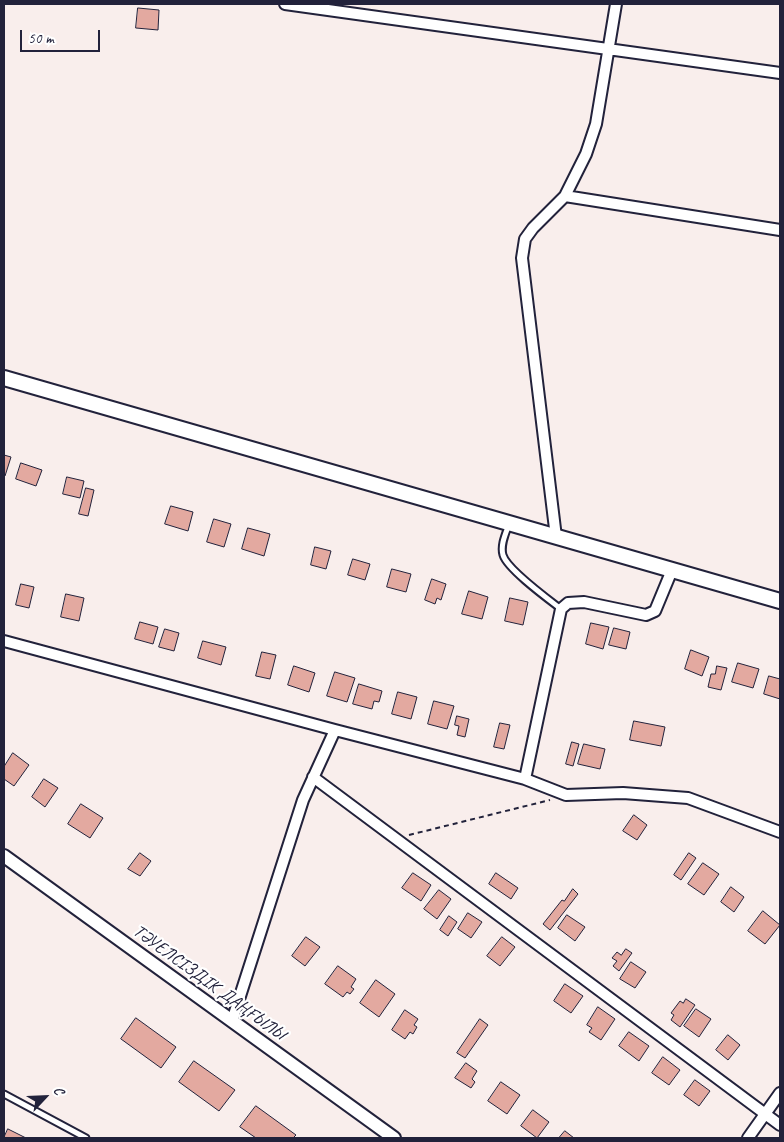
<!DOCTYPE html>
<meta charset="utf-8">
<style>
body{margin:0}
#map{position:relative;width:784px;height:1142px;overflow:hidden;background:#f9eeec;font-family:Caveat,sans-serif}
canvas{display:block}
.frame{position:absolute;inset:0;border:5px solid #22223b;pointer-events:none}
.north{position:absolute;left:20px;top:1072px;width:50px;height:50px;-webkit-text-stroke:4px #fff;paint-order:stroke;rotate:65deg;font-size:14px;font-weight:700;line-height:20px;text-align:center;color:#22223b}
.north::after{content:'';display:block;margin:auto;width:18px;height:22px;background:#22223b;clip-path:polygon(50% 0,100% 100%,50% 72%,0 100%)}
.scale{position:absolute;left:20px;top:30px;width:80px;height:22px;box-sizing:border-box;border:2px solid #22223b;border-top:0;padding-left:6px;font-size:15px;line-height:18px;white-space:nowrap;color:#22223b;-webkit-text-stroke:4px #fff;paint-order:stroke}
</style>
<div id="map">
<canvas width="784" height="1142"></canvas>
<div class="frame"></div>
<div class="north">С</div>
<div class="scale">50 m</div>
</div>
<script>
const c = document.querySelector('canvas').getContext('2d');
c.lineJoin = 'round';
function fillPath(path, color) { c.fillStyle = color; c.fill(path, 'evenodd'); }
function trace(path, color, width, dash) { c.strokeStyle = color; c.lineWidth = width; c.lineCap = dash ? 'butt' : 'round'; c.setLineDash(dash || []); c.stroke(path); }
function drawText(font, color, halo, rows, align = 'center') {
  c.font = font + ' Caveat,sans-serif'; c.lineWidth = 4.5; c.setLineDash([]); c.textBaseline = 'middle'; c.strokeStyle = halo; c.fillStyle = color; for (const [text, x, y, turn = 0] of rows) {
    c.save(); c.translate(x, y); c.rotate((+turn || 0) * Math.PI / 180); c.textAlign = isNaN(turn) ? turn : align; if (halo) c.strokeText(text, 0, 0); c.fillText(text, 0, 0); c.restore();
  }
}
const building = new Path2D(`
 M138,8L159,10L158,30L136,28Z
 M4,455L11,457L5,476H4Z
 M21,463L42,470L36,486L16,479Z
 M67,477L84,481L80,498L63,494Z
 M86,488L94,490L88,516L79,514Z
 M171,506L193,512L188,531L165,524Z
 M214,519L231,524L224,547L207,542Z
 M248,528L270,534L264,556L242,549Z
 M315,547L331,551L326,569L311,565Z
 M353,559L370,564L365,580L348,575Z
 M392,569L411,574L406,592L387,587Z
 M432,579L446,584L441,600L437,598L435,604L425,600Z
 M21,584L34,587L29,608L16,605Z
 M469,591L488,597L482,619L462,614Z
 M66,594L84,598L79,621L61,617Z
 M510,598L528,602L523,625L505,621Z
 M140,622L158,627L153,644L135,639Z
 M591,623L609,627L603,649L586,644Z
 M614,628L630,632L626,649L609,645Z
 M165,629L179,633L174,651L159,647Z
 M203,641L226,647L221,665L198,658Z
 M691,650L709,657L702,676L685,669Z
 M262,652L276,655L270,679L256,676Z
 M738,663L759,669L753,688L732,682Z
 M294,666L315,673L309,692L288,685Z
 M717,666L727,668L721,690L708,687L711,674H715Z
 M335,672L355,678L347,702L327,696Z
 M769,676L780,679V699L764,694Z
 M359,684L382,691L379,702L374,701L372,709L353,704Z
 M398,692L417,697L411,719L392,714Z
 M434,701L454,706L447,729L428,724Z
 M457,716L469,719L465,737L457,735L459,726L455,725Z
 M634,721L665,727L661,746L630,740Z
 M500,723L510,725L504,749L494,747Z
 M572,742L579,744L573,766L566,764Z
 M584,744L605,749L600,769L578,764Z
 M13,753L29,765L14,786L4,779V767Z
 M44,779L58,788L45,807L32,797Z
 M81,804L103,818L90,838L68,824Z
 M634,815L647,825L637,840L623,831Z
 M140,853L151,861L140,876L128,869Z
 M689,853L696,858L681,880L674,875Z
 M703,863L719,874L704,895L688,884Z
 M413,873L431,885L421,901L402,888Z
 M496,873L518,888L511,899L489,884Z
 M731,887L744,897L734,912L721,902Z
 M573,889L578,894L550,930L543,924L562,900L564,901Z
 M439,890L451,899L437,919L424,909Z
 M763,911L780,925L765,944L748,931Z
 M468,913L482,922L471,938L458,929Z
 M567,915L585,927L575,941L558,928Z
 M449,916L457,922L448,936L440,930Z
 M306,937L320,947L305,966L292,956Z
 M502,937L515,947L500,966L487,956Z
 M626,949L632,953L619,971L613,966L617,961L612,958L617,952L621,955Z
 M631,962L646,972L635,988L620,979Z
 M338,966L356,979L351,987L354,989L350,994L347,992L343,997L325,984Z
 M376,980L395,994L379,1017L360,1003Z
 M565,984L583,996L571,1013L554,1001Z
 M686,999L695,1005L680,1027L671,1020L674,1015L671,1013L680,1001L683,1003Z
 M598,1007L615,1019L601,1040L589,1032L592,1028L587,1025Z
 M696,1009L711,1019L699,1037L684,1026Z
 M405,1010L418,1019L414,1025L417,1027L413,1034L410,1032L405,1039L392,1030Z
 M136,1018L176,1047L161,1068L121,1039Z
 M480,1019L488,1025L465,1058L457,1053Z
 M629,1032L649,1046L639,1061L619,1046Z
 M728,1035L740,1045L728,1060L716,1050Z
 M663,1057L680,1070L669,1085L652,1073Z
 M194,1061L235,1090L219,1111L179,1082Z
 M466,1063L477,1071L472,1079L475,1082L471,1088L455,1078Z
 M695,1080L710,1091L699,1106L684,1095Z
 M501,1082L520,1095L507,1114L488,1101Z
 M256,1106L296,1135L293,1138H256L240,1127Z
 M533,1110L549,1122L537,1138L521,1126Z
 M8,1129L26,1138H4Z
 M565,1131L574,1138H559Z`);
fillPath(building, '#e3a9a0');
trace(building, '#22223b', 1);
const service = new Path2D(`
 M509,524C506,533 500,545 503,555C507,569 548,599 561,609
 M4,1094L86,1138`);
const minor = new Path2D(`
 M285,4L780,73
 M565,196L780,230
 M556,537L522,258L525,239L533,228L565,196L586,154L596,124L616,4
 M4,641L335,730L525,779L566,795L623,793L688,798L780,832
 M313,777L780,1125
 M525,779L561,609L568,603L584,602L646,615L655,611L672,570
 M232,1021L303,800L335,730
 M748,1138L780,1093`);
const tertiary = new Path2D(`
 M4,856L394,1138`);
const secondary = new Path2D(`
 M4,378L780,601`);
trace(service, '#22223b', 9);
trace(minor, '#22223b', 14);
trace(tertiary, '#22223b', 16);
trace(secondary, '#22223b', 18);
trace(new Path2D(`
 M409,835L550,800`), '#22223b', 2, [5, 4]);
trace(service, '#fff', 5);
trace(minor, '#fff', 10);
trace(tertiary, '#fff', 12);
trace(secondary, '#fff', 14);
drawText('18px', '#22223b', '#fff', [
 ["ТӘУЕЛСІЗДІК ДАҢҒЫЛЫ",209,983,36]
]);
</script>
